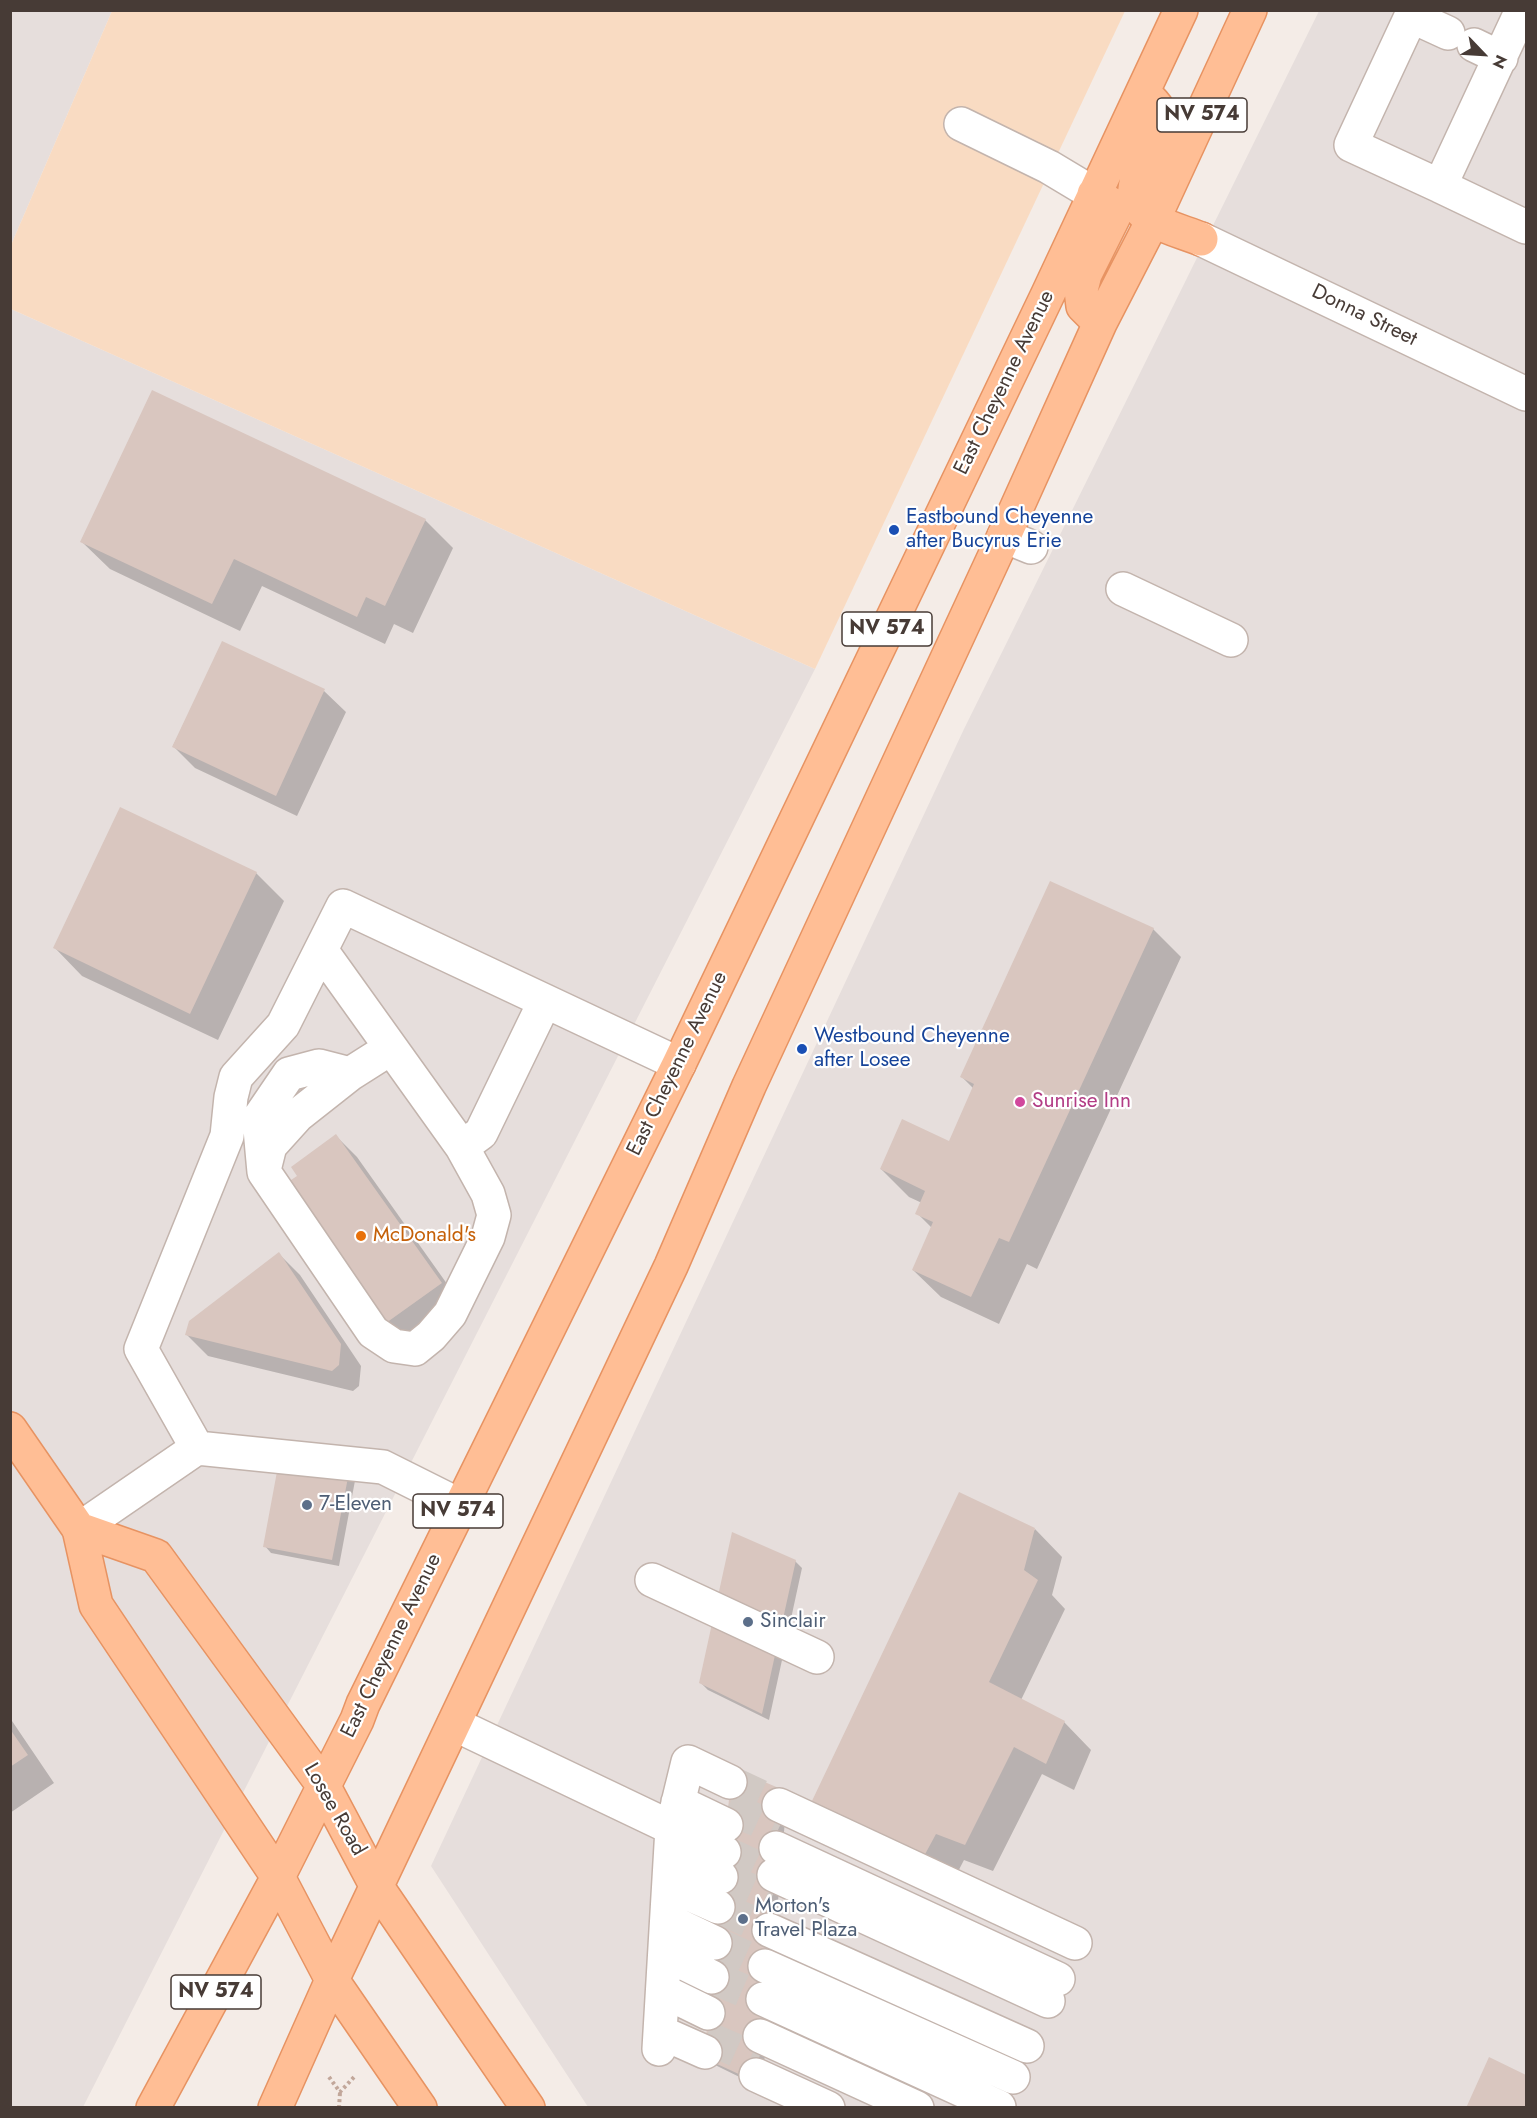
<!DOCTYPE html>
<style>
body{margin:0}
#map{position:relative;width:1537px;height:2118px;overflow:hidden;background:#f4ece7;font-family:Jost,sans-serif}
canvas{display:block}
.frame{position:absolute;inset:0;border:12px solid #473b36;pointer-events:none}
.north{position:absolute;left:1453px;top:24px;width:60px;height:60px;-webkit-text-stroke:4px #fff;paint-order:stroke;rotate:115deg;font-size:16px;font-weight:700;line-height:24px;text-align:center;color:#473b36}
.north::after{content:'';display:block;margin:auto;width:21px;height:27px;background:#473b36;clip-path:polygon(50% 0,100% 100%,50% 72%,0 100%)}
</style>
<div id="map">
<canvas width="1537" height="2118"></canvas>
<div class="frame"></div>
<div class="north">N</div>
</div>
<script>
const c = document.querySelector('canvas').getContext('2d');
c.lineJoin = 'round';
function fillPath(path, color) { c.fillStyle = color; c.fill(path, 'evenodd'); }
function trace(path, color, width, dash) { c.strokeStyle = color; c.lineWidth = width; c.lineCap = dash ? 'butt' : 'round'; c.setLineDash(dash || []); c.stroke(path); }
function drawText(font, color, halo, rows, align = 'center') {
  c.font = font + ' Jost,sans-serif'; c.lineWidth = 4.5; c.setLineDash([]); c.textBaseline = 'middle'; c.strokeStyle = halo; c.fillStyle = color; for (const [text, x, y, turn = 0] of rows) {
    c.save(); c.translate(x, y); c.rotate((+turn || 0) * Math.PI / 180); c.textAlign = isNaN(turn) ? turn : align; if (halo) c.strokeText(text, 0, 0); c.fillText(text, 0, 0); c.restore();
  }
}
fillPath(new Path2D(`
 M11,11H112L11,245Z
 M1319,11H1526V2107H588L431,1866L964,729Z
 M11,309L815,669L83,2107L11,2108Z`), '#e6dedc');
fillPath(new Path2D(`
 M112,11H1125L815,669L11,309V245Z`), '#f9dbc2');
fillPath(new Path2D(`
 M425,520L453,548L413,633L394,624L385,644L262,586L240,631L110,569L82,542Z
 M223,643L324,691L346,712L297,816L195,768L173,746Z
 M256,873L284,901L218,1040L82,976L55,948Z
 M1153,929L1181,957L1037,1269L1027,1264L999,1324L941,1297L913,1270L932,1228L917,1213L922,1203L909,1197L881,1169L950,1143L974,1089L962,1077Z
 M336,1136L357,1157L462,1305L401,1349L299,1176Z
 M279,1254L300,1275L361,1366L359,1386L353,1391L208,1356L187,1335Z
 M357,1470L339,1566L271,1553L265,1546Z
 M1035,1529L1062,1557L1052,1595L1065,1609L1021,1700L1064,1722L1091,1750L1074,1790L1042,1774L993,1871L964,1860L951,1885L841,1830Z
 M795,1561L802,1568L769,1720L708,1690L701,1683Z
 M10,1718L54,1783L10,1813Z
 M780,1790L787,1797L762,2088L713,2064Z`), '#0003');
fillPath(new Path2D(`
 M152,390L426,519L385,606L366,597L357,617L234,559L212,604L80,542Z
 M222,641L325,689L276,796L172,747Z
 M120,807L257,872L190,1014L53,948Z
 M1050,881L1154,928L1009,1242L999,1238L971,1297L912,1270L933,1222L915,1214L925,1191L880,1169L902,1119L949,1141L974,1084L960,1077Z
 M336,1134L442,1283L379,1328L279,1188L297,1176L291,1167Z
 M279,1252L341,1344L339,1365L332,1371L185,1335L189,1321Z
 M281,1450L351,1462L332,1560L263,1547Z
 M959,1492L1035,1528L1024,1570L1038,1580L989,1682L1065,1721L1046,1764L1014,1747L965,1845L936,1834L923,1858L811,1803Z
 M732,1532L796,1560L762,1714L699,1683Z
 M10,1729L28,1755L10,1767Z
 M732,1768L781,1789L756,2082L704,2058Z
 M1489,2057L1526,2075V2108H1466Z`), '#d9c6bf');
trace(new Path2D(`
 M730,1782L779,1805
 M728,1807L778,1830
 M724,1852L774,1875
 M721,1877L771,1899
 M718,1907L769,1930
 M715,1943L765,1966
 M712,1977L763,1999
 M706,2037L758,2060`), '#d1c9c4', 33, [33, 16]);
const minor = new Path2D(`
 M1414,10L1351,145L1440,186
 M1522,10L1440,186L1526,227
 M1411,16L1448,33
 M1474,45L1501,58
 M961,124L1049,167L1094,194
 M1201,239L1526,394
 M1004,536L1031,547
 M1123,589L1231,640
 M321,950L462,1147L488,1194L494,1215L488,1237L450,1314L431,1336L415,1349L394,1346L373,1332L264,1172L259,1118L289,1074L319,1066L350,1074
 M462,1147L481,1133L545,1001
 M264,1170L270,1146L298,1115L350,1074L391,1048
 M197,1448L141,1349L227,1136L231,1097L236,1077L283,1025L343,906L679,1064
 M79,1529L197,1448L383,1467L461,1506
 M652,1580L817,1657
 M454,1724L672,1828L688,1762L730,1782
 M678,1802L726,1825
 M779,1805L1075,1943
 M776,1848L1058,1979
 M671,1852L721,1877
 M774,1875L1048,2001
 M669,1885L718,1907
 M667,1920L715,1943
 M769,1930L1027,2046
 M665,1954L712,1977
 M765,1966L1013,2077
 M663,1991L708,2013
 M763,1999L999,2107
 M660,2032L705,2052
 M760,2036L917,2108
 M659,2049L672,1828L724,1852
 M756,2075L828,2108`);
const major = new Path2D(`
 M1144,93C1148,98 1157,105 1159,111C1173,144 1103,190 1153,220C1167,228 1186,233 1201,239
 M1094,194L1109,203L1114,216L1085,274L1081,290L1083,306L1100,323
 M10,1429L79,1529L96,1605L278,1877L332,1980L420,2108
 M79,1529L156,1556L323,1785L377,1887L528,2108
 M153,2108L278,1877L357,1720L363,1704L679,1064L1048,294L1181,10
 M275,2108L332,1980L671,1266L749,1086L1004,536L1100,323L1153,220L1250,10`);
trace(minor, '#c3b4ad', 36);
trace(major, '#e79362', 36);
trace(new Path2D(`
 M329,2077L340,2092L355,2076
 M339,2108L340,2092`), '#c2a79a', 4, [3, 3]);
trace(minor, '#fff', 33);
trace(major, '#ffbe95', 33);
for (const [x, y, r, color] of [
 [894,530,6,"#1a4fb4"],
 [802,1049,6,"#1a4fb4"],
 [1020,1102,6,"#d1479c"],
 [361,1236,6,"#e8710a"],
 [307,1505,6,"#5c6f8a"],
 [748,1622,6,"#5c6f8a"],
 [743,1919,6,"#5c6f8a"]
]) { const dot = new Path2D(); dot.arc(x, y, r, 0, 2 * Math.PI); c.fillStyle = color; c.fill(dot); trace(dot, '#fff', 2); }
for (const [x, y, w] of [
 [1202,115,90],
 [887,629,90],
 [458,1511,90],
 [216,1992,90]
]) { const box = new Path2D(); box.roundRect(x - w / 2, y - 17, w, 34, 4.5); c.fillStyle = '#fff'; c.fill(box); trace(box, '#473b36', 1.5); }
drawText('bold 20px', '#473b36', null, [
 ["NV 574",1202,115],
 ["NV 574",887,629],
 ["NV 574",458,1511],
 ["NV 574",216,1992]
]);
drawText('21px', '#473b36', '#fff', [
 ["Donna Street",1364,316,26],
 ["East Cheyenne Avenue",1005,383,-64],
 ["East Cheyenne Avenue",678,1064,-64],
 ["East Cheyenne Avenue",392,1646,-64],
 ["Losee Road",334,1810,60]
]);
drawText('21px', '#164399', '#fff', [
 ["Eastbound Cheyenne",906,518],
 ["after Bucyrus Erie",906,542],
 ["Westbound Cheyenne",814,1037],
 ["after Losee",814,1061]
], 'left');
drawText('21px', '#b23c85', '#fff', [
 ["Sunrise Inn",1032,1102]
], 'left');
drawText('21px', '#c56008', '#fff', [
 ["McDonald's",373,1236]
], 'left');
drawText('21px', '#4e5e75', '#fff', [
 ["7-Eleven",319,1505],
 ["Sinclair",760,1622],
 ["Morton's",755,1907],
 ["Travel Plaza",755,1931]
], 'left');
</script>
